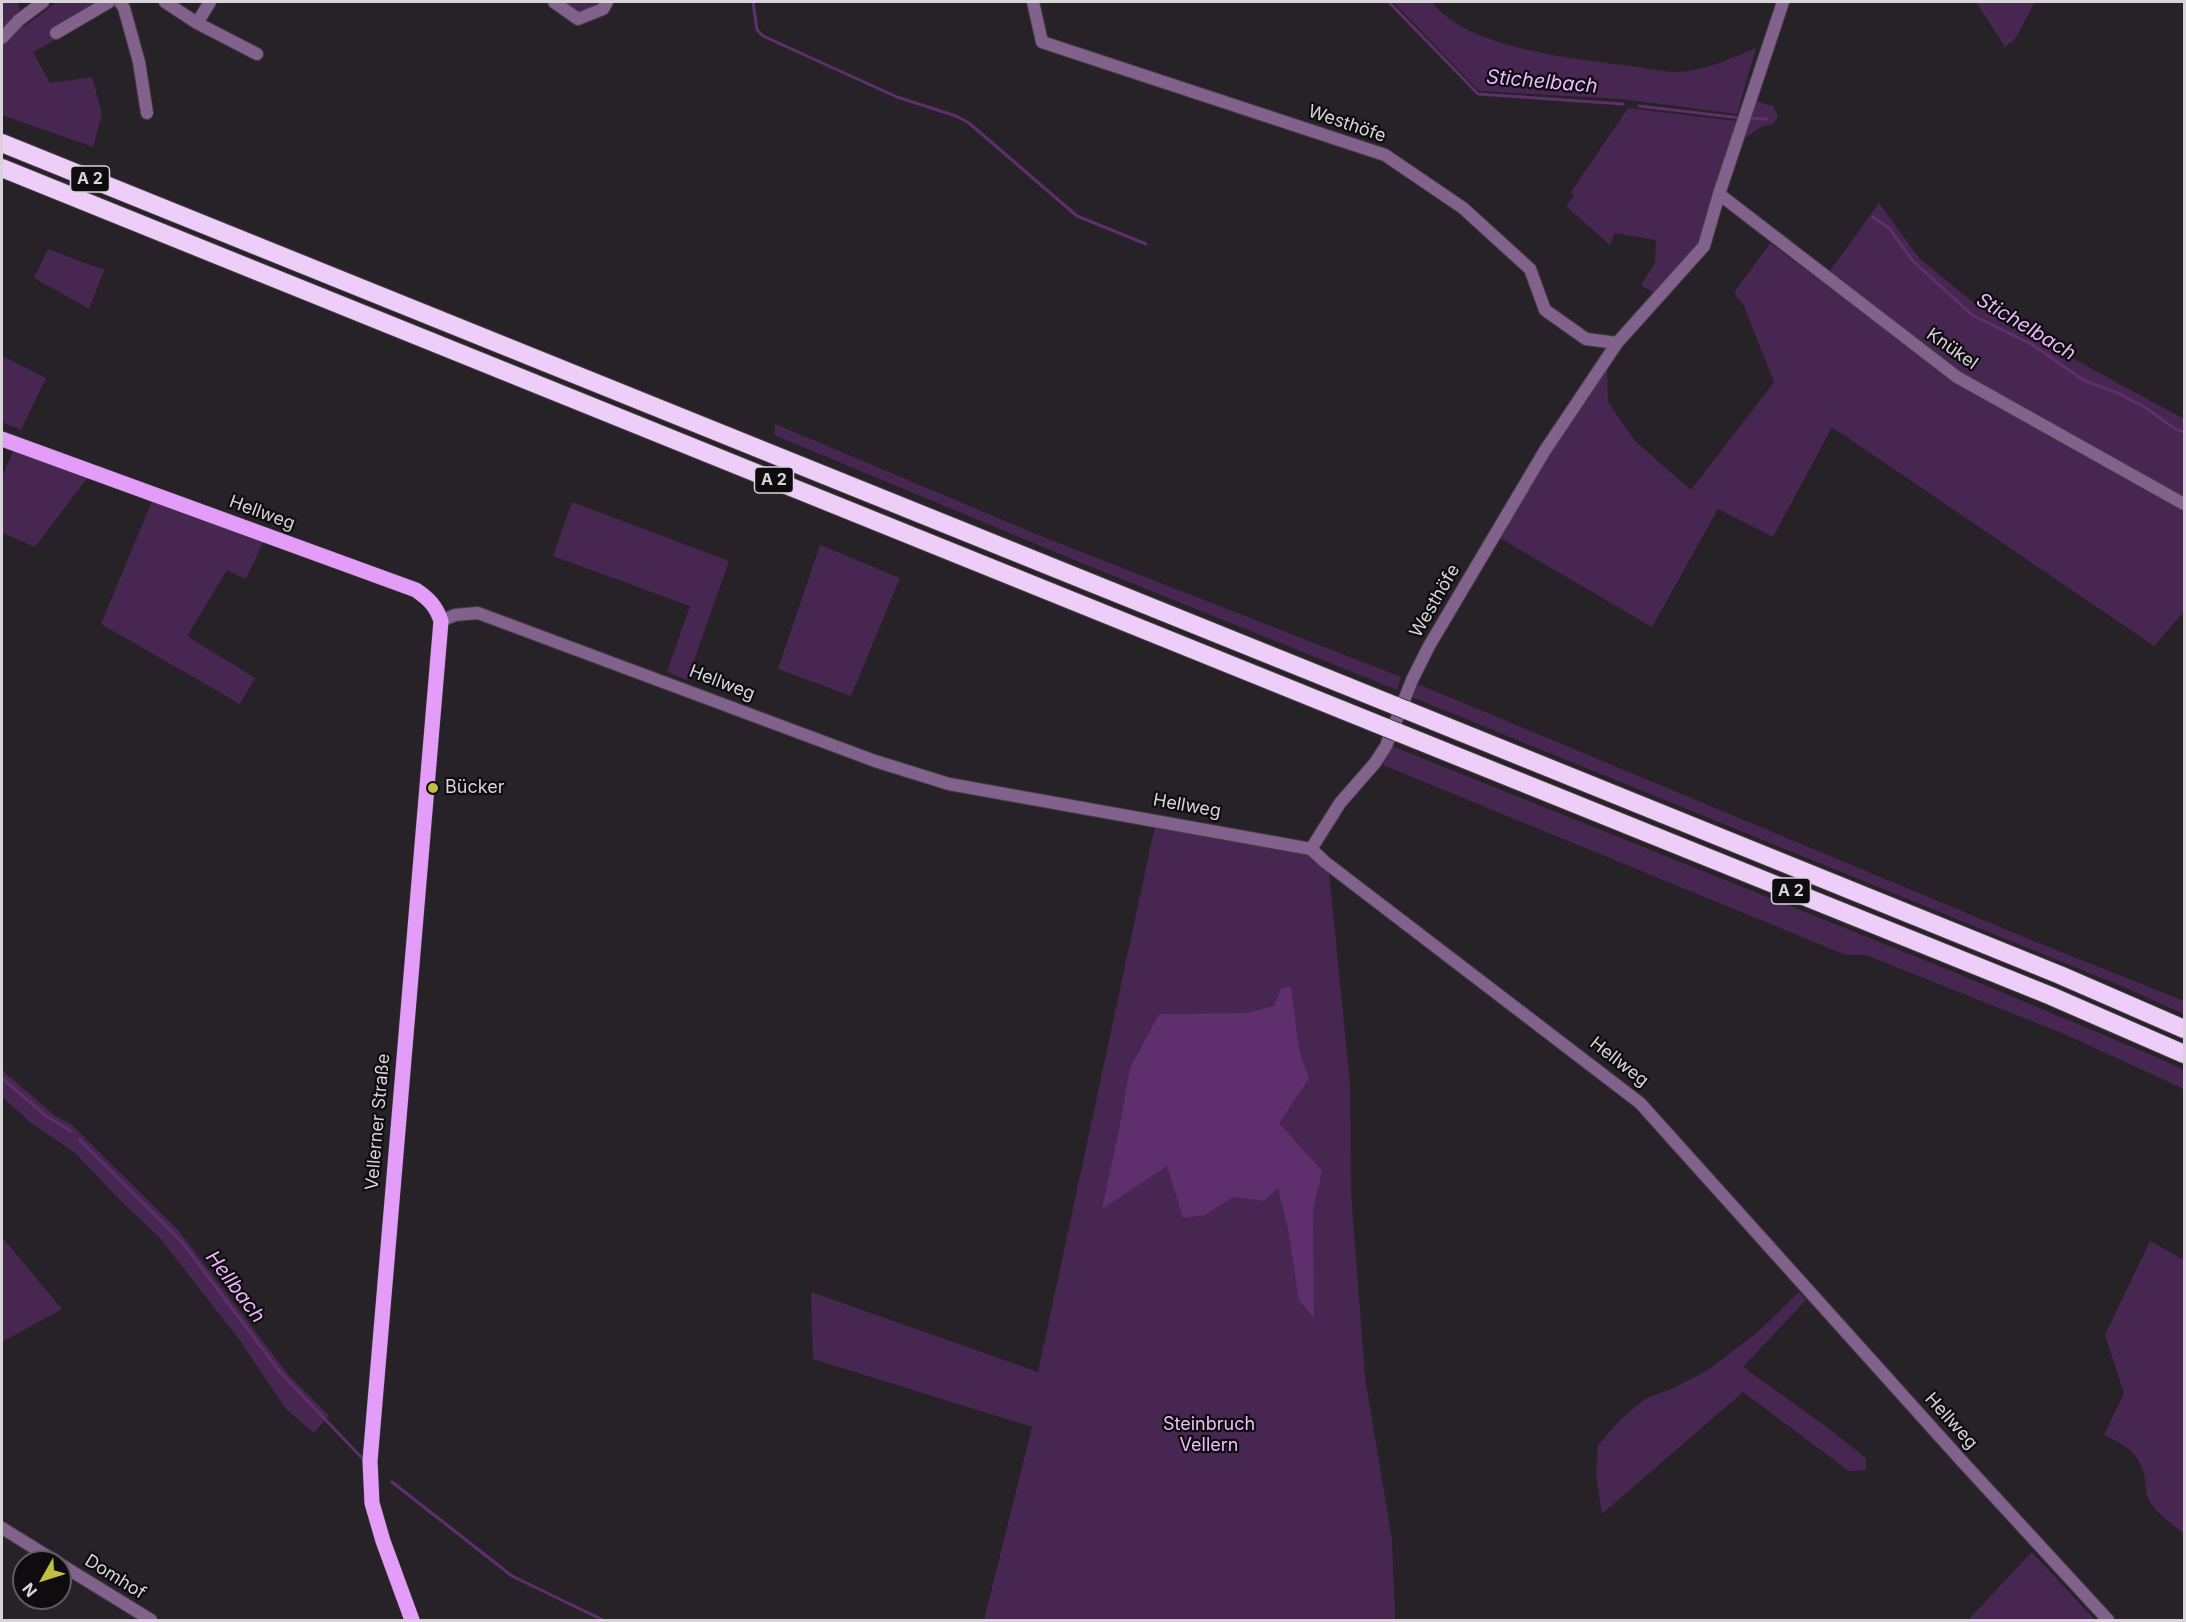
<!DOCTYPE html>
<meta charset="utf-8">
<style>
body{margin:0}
#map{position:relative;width:2186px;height:1622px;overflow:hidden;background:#272228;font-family:Inter,sans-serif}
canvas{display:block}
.frame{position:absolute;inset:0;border:3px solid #d8d4d9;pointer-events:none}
.north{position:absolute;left:12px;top:1550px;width:60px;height:60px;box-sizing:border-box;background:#0e0c0f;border:2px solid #5f5c60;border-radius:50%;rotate:231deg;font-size:16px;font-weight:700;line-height:24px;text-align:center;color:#d8d4d9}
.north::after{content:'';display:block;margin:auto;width:21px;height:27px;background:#c1be40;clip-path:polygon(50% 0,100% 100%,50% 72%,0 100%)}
</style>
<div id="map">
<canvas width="2186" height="1622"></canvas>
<div class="frame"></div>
<div class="north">N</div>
</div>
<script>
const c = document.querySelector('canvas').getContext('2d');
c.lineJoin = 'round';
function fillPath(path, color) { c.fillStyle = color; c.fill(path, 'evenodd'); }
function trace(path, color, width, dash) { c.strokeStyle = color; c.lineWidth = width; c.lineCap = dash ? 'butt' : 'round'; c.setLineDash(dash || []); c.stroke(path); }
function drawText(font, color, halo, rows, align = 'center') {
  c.font = font + ' Inter,sans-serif'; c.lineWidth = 4.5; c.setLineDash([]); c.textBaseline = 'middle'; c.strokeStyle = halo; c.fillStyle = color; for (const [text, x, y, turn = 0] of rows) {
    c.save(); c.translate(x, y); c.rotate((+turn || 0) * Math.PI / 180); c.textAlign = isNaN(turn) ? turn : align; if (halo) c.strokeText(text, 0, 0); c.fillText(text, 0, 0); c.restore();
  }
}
fillPath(new Path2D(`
 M2,2H18L24,27L57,2H105L94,18L33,52L50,83L92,77L102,114L93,147L2,115Z
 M560,2H603L600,6L579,15Z
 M1393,2H1432C1466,48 1570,58 1623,65C1641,67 1660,72 1678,72C1705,71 1731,58 1756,48L1737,114L1621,99L1479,91Z
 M1976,2H2035L2015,39L2005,47Z
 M1754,101L1773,106L1778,116L1773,124L1763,126L1743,139Z
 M1628,108L1736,121L1700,243L1657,295L1641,285L1655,263L1656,240L1615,233L1610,245L1566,206L1574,196L1571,192Z
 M1879,203L1919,258L1980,308L2184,419V498L1961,374L1829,272Z
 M1770,243L1955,382L2184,511V611L2154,646L1832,427L1773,537L1718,509L1652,627L1500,538L1557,442L1607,367L1608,402L1635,441L1691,490L1774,382L1744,306L1734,293Z
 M48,249L104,270L89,309L34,278Z
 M2,356L46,378L21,430L2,422Z
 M775,424L1043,537L1401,677L1397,690L1079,562L774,435Z
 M14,448L88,477L35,547L2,533V478Z
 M152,501L264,540L246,579L227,570L187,636L255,678L240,704L101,624Z
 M572,502L729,561L687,680L667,672L690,606L553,556Z
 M820,545L900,578L851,696L778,669Z
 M1418,684L2036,942L2184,1001V1014L2126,988L1412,697Z
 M1392,746L1944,968L2154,1056L2184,1070V1089L2062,1033L1866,955H1846L1383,765Z
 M1155,826L1311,849L1329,871L1350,1084L1351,1192L1365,1377L1392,1540L1395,1620H984L1032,1427L813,1359L811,1292L1038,1372Z
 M2,1070L54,1115L72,1125L179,1231L287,1373L329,1416L314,1433L286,1409L238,1338L159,1237L123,1203L75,1153L30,1122L2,1097Z
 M2,1237L62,1309L2,1342Z
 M2150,1241L2184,1260V1534C2173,1524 2154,1512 2148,1498C2145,1492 2146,1482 2144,1475C2139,1452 2124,1444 2104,1435L2124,1393L2105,1335Z
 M1799,1292L1806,1300L1743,1367L1828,1428L1866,1458V1470L1849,1471L1743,1392L1602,1514L1596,1474L1598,1445L1621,1419L1645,1399L1673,1388L1708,1370L1759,1331Z
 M2032,1552L2095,1620H1968Z`), '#482652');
fillPath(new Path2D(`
 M1291,986L1299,1050L1309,1078L1279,1123L1322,1171L1313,1210L1314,1318L1299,1300L1288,1229L1278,1188L1264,1201L1233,1197L1205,1215L1183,1218L1167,1166L1102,1209L1120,1125L1130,1068L1159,1014L1246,1013L1274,1006L1281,989Z`), '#5e2f6c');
trace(new Path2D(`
 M753,2L757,30L763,36L897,97L956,116L969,123L1077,216L1146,244
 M1389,2L1478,94L1623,104
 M1639,106L1741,118
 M1748,118L1767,119
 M1873,217L1889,228L1913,261L1972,315L2033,345L2083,380L2120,394L2146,408L2175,429L2184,432
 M2,1078L46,1116L71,1131
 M79,1139L182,1242L280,1372L362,1458
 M392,1482L512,1576L603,1620`), '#5e2f6c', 3);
const minor = new Path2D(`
 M120,2L124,8L139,62L147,113
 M165,2L197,23
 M210,2L197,23L257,54
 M554,2L578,19L603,9L607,2
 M1033,2L1042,42L1385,155L1463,208L1530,269L1545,310L1586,339L1617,343
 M56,33L109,2
 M2,38L19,20L43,2
 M1719,194L1957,377L2184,504
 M441,621L455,615L478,613L875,761L949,784L1311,849L1325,862L1640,1103L1960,1459L2108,1620
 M1311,849L1340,803L1375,763L1386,746L1412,680L1429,646L1544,452L1617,343L1704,246L1719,194L1783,2
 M2,1528L57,1562
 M60,1564L151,1620`);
const major = new Path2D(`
 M2,439L416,590C429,599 436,606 441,621L370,1461L372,1503L383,1541L412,1620`);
const highway = new Path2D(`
 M2,143L1396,706
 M2,168L1387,728
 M1406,710L2060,975L2184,1029
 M1397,732L2051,996L2184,1054`);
trace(minor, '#433e44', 14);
trace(major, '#433e44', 16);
trace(highway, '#433e44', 20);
trace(minor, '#83618d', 12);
trace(major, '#e39df9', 15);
trace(highway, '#eecdf9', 18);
const highwayBridge = new Path2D(`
 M1396,706L1406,710
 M1387,728L1397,732`);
trace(highwayBridge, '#433e44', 20, []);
trace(highwayBridge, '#eecdf9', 18);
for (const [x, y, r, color] of [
 [433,788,6,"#c1be40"]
]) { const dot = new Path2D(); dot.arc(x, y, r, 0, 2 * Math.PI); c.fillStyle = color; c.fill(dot); trace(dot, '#0e0c0f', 2); }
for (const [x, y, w] of [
 [90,179,39],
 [774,480,39],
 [1791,891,39]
]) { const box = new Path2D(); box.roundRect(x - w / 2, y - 13, w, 26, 4.5); c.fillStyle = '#0e0c0f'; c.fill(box); trace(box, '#d8d4d9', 1.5); }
drawText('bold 16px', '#d8d4d9', null, [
 ["A 2",90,179],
 ["A 2",774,480],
 ["A 2",1791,891]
]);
drawText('18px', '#d8d4d9', '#0e0c0f', [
 ["Westhöfe",1347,124,19],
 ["Knükel",1952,349,35],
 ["Hellweg",262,513,20],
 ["Westhöfe",1435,601,-60],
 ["Hellweg",722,683,21],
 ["Hellweg",1187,806,10],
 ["Hellweg",1619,1062,38],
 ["Vellerner Straße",378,1122,-85],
 ["Hellweg",1951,1421,48],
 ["Domhof",115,1577,32]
]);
drawText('18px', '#d8d4d9', '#0e0c0f', [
 ["Bücker",445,788]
], 'left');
drawText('18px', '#e9c0f6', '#0e0c0f', [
 ["Steinbruch",1209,1425],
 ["Vellern",1209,1446]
]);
drawText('italic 20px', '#edb6fe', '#0e0c0f', [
 ["Stichelbach",1542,82,5],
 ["Stichelbach",2026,327,31],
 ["Hellbach",235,1287,53]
]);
</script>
